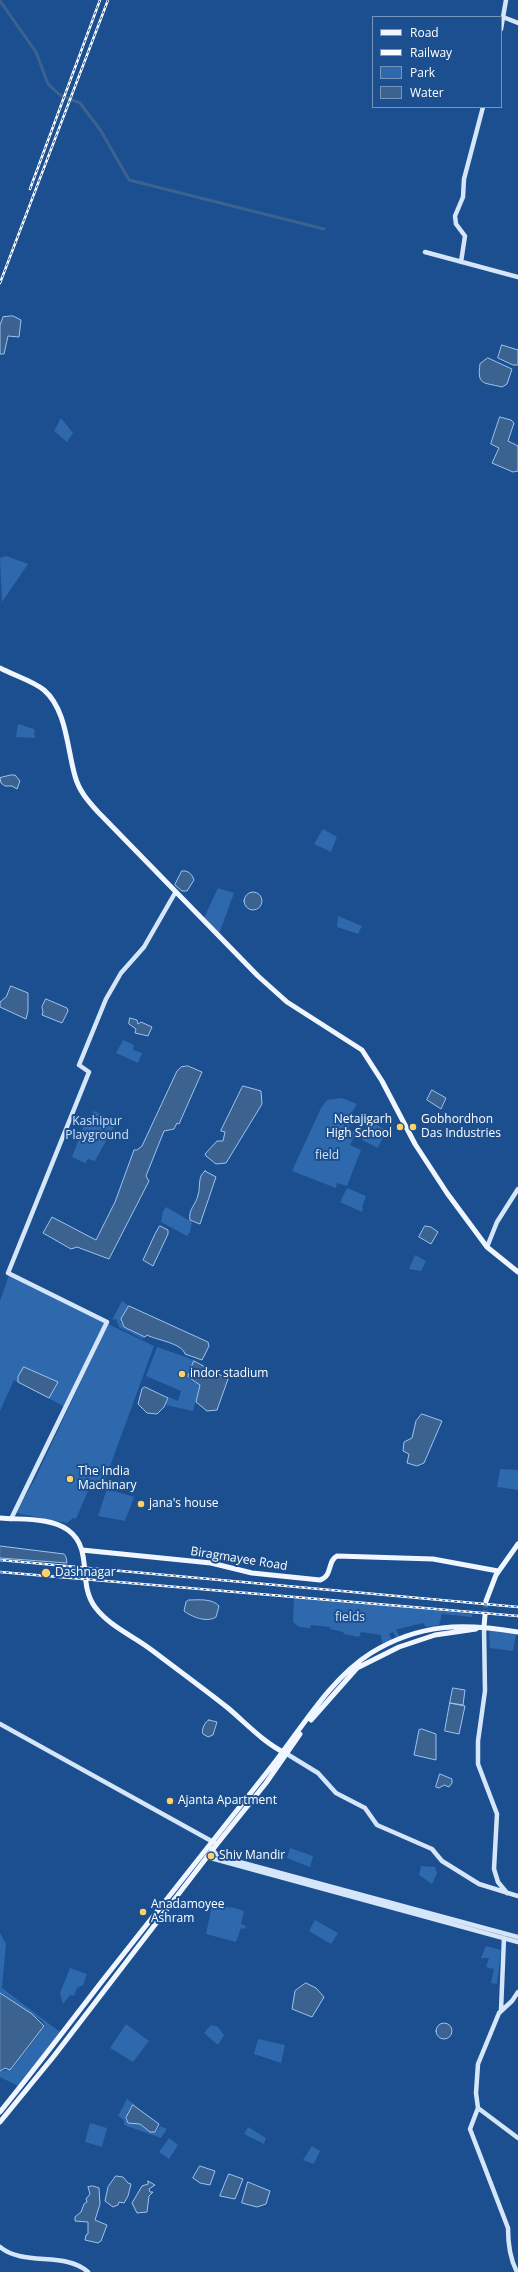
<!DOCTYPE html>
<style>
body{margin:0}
#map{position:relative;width:518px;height:2272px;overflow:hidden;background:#1b4f8f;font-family:"Open Sans",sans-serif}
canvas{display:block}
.legend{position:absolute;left:372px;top:16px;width:130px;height:92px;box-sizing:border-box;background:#1b4f8f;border:1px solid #7695bc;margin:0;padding:5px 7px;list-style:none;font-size:12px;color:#fff}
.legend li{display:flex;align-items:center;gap:8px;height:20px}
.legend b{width:20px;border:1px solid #7695bc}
</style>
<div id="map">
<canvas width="518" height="2272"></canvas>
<ul class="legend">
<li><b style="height:5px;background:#f0f6ff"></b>Road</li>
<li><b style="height:5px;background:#fff"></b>Railway</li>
<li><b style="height:11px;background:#2e69ad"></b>Park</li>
<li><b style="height:11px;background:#3c6290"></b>Water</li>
</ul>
</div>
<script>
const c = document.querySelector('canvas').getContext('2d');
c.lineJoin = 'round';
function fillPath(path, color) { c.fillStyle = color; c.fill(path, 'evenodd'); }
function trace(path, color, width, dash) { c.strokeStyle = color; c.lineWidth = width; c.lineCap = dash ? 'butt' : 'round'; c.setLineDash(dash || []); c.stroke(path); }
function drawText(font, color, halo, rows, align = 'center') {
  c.font = font + ' "Open Sans",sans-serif'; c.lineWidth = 4; c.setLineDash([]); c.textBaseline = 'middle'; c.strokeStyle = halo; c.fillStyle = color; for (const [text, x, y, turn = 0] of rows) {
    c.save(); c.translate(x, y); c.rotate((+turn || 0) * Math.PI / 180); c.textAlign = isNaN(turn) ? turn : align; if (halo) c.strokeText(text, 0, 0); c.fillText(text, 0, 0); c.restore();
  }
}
fillPath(new Path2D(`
 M61,418L73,433L67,442L54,431Z
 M6,556L28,564L2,602L0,558Z
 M18,724L34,729L35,738L16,737Z
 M323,829L337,837L331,852L314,844Z
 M218,888L234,893L219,934L204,918Z
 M338,916L362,926L358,934L337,927Z
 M123,1040L134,1045L133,1050L142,1053L138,1063L116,1053Z
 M342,1098L357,1104L348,1119L352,1122L348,1129L356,1133L350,1145L361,1150L347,1186L337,1183L336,1188L292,1171L321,1108L327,1100Z
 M94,1111L117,1121L95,1161L88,1159L85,1163L72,1157L85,1123Z
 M372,1122L386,1130L378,1148L362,1140Z
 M347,1188L366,1196L362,1207L363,1208L362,1212L340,1202Z
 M166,1207L192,1222L190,1232L187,1236L161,1222L163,1211Z
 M415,1255L426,1261L421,1271L409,1269Z
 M9,1275L104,1323L65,1407L14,1380L0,1411V1301Z
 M122,1301L129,1306L120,1323H122L124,1328L144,1337L143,1339L119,1327L116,1319L112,1320Z
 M108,1324L154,1346L102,1488L91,1484L76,1519L73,1518L67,1523L16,1513L36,1477Z
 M157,1347L194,1360L186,1378L200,1385L193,1411L166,1405L169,1397L178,1401L181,1391L146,1376Z
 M500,1469L518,1470V1490L497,1487Z
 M107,1489L134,1497L125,1521L98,1516Z
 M294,1597L472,1614V1617L442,1614L439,1625L426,1627L423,1623L398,1629L396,1630L400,1637L397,1639L393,1632L389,1634L392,1640L382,1644L381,1635L361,1632L359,1637L344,1634L343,1632L330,1629V1627L311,1625L310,1628L299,1627L293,1622Z
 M489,1630L516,1634L513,1651L490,1648Z
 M290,1848L313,1856L310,1867L287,1858Z
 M421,1866L435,1867L437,1873L432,1884L419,1875Z
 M212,1905L235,1908L244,1911L241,1924L246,1926L245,1929L241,1928L236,1942L206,1934Z
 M315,1920L338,1933L331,1944L309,1931Z
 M0,1933L6,1944L2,1988L60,2032L18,2086L0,2077V2071L11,2070L45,2026L42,2021L0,1992Z
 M486,1946L501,1950L497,1984L491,1983L494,1969L486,1967L489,1958H481Z
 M70,1968L87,1974L83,1985L77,1988L74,1996L70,1995L63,2004L60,1993Z
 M126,2024L149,2041L133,2062L110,2048Z
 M211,2025L218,2027L224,2035L218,2045L204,2033Z
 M258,2039L285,2045L281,2063L254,2054Z
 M127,2099L135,2105L131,2106L125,2119L128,2123L141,2124L150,2132H156L160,2126L167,2129L161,2138L124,2125V2120L118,2116Z
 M90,2123L107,2128L102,2147L85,2142Z
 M248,2127L266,2138L264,2144L244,2134Z
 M169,2138L178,2145L169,2159L159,2152Z
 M312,2146L320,2151L314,2164L303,2160Z`), '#2e69ad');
const water = new Path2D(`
 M13,316L21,320L19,337L8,336L4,354H0V325L3,317Z
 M502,345L518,350V365H513L498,358Z
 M488,358L512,369L507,384L502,387C483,382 477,386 480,364Z
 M500,417L511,420L514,423L508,441L518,446V471L513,472L492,463L499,448L491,444Z
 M11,775H15L20,781L17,789L12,786H5L1,783L0,778Z
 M182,871C188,870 192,874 194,880L187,891H182L175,885Z
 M244 901a9 9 0 1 1 18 0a9 9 0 1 1-18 0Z
 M11,986L28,993V1011L26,1019L0,1007V1002L6,997Z
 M46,999L67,1008L68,1011L62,1023L42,1015L43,1012L42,1007Z
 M130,1018L137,1020L138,1024L141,1022L152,1027L148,1036L135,1033L136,1029L129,1024Z
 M188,1066L202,1072L179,1124L177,1123L174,1129L164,1131L146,1176L149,1181L109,1259L77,1247L71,1249L43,1233L52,1217L96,1240L115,1202L134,1150H137L142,1146L177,1071L181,1067Z
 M243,1086L261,1091L262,1104L226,1163L216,1164L206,1156L205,1154L217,1141H223L225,1132L221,1131Z
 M432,1090L446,1098L441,1109L427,1100Z
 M205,1171L216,1177L200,1224L190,1220C188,1209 196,1205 198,1195C201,1186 197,1177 205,1171Z
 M160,1226L168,1230V1234L153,1266L143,1260L155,1234Z
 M425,1226L431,1227L438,1232L431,1244L419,1237Z
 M129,1306L208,1342L209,1346L202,1360L185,1354C182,1343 156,1340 147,1335L145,1337L124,1327L121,1319Z
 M194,1361L228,1379L217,1410L207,1411L196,1402L200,1385L188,1377Z
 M24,1367L58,1382L49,1398L18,1382V1377Z
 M145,1387L168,1398L164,1407L157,1414L147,1413L138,1404L142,1389Z
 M422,1414L442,1421L424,1463L417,1466L407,1463L409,1454L403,1451L404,1442L412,1438L416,1421Z
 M0,1546L64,1554L66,1557L67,1563L0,1558Z
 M189,1600C198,1600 212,1598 219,1606L216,1617C207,1623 192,1617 184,1611L186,1602Z
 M453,1688L465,1690L463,1705L450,1703Z
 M450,1703L465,1706L459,1734L445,1731Z
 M209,1720L217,1722L213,1735L208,1737L203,1734C201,1730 205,1721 209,1720Z
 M422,1729L436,1734V1760L414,1755L419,1730Z
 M440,1774L452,1779V1783L449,1787L444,1785L439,1788L436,1787Z
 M306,1983L316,1988L324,1997L312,2017L292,2009L295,1991Z
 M0,1993L32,2014L44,2026L10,2070L5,2068L0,2071Z
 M436 2031a8 8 0 1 1 16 0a8 8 0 1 1-16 0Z
 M133,2105L159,2124L155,2132H150L140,2124L128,2123L126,2118Z
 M200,2166L215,2171L210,2185L200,2183L193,2178Z
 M229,2174L243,2179L235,2199L220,2196Z
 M116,2176L123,2177L128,2183L131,2184L128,2196L124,2203L119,2202L118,2205L113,2207L105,2201L108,2187Z
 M148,2181L155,2185L149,2189L150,2192H153L149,2196L147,2212L137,2213L132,2203L142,2186L148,2184Z
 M248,2182L270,2191L266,2204L257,2207L242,2203Z
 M93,2186L99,2188L100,2204L95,2220L107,2225L101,2241L98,2243L85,2240L86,2235L88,2234V2222L75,2221V2217L81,2212L84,2204L87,2202L86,2199L90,2194L88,2187Z`);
fillPath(water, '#3c6290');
trace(water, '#9cc4f0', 1);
trace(new Path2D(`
 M0,1L36,52L48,84L60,95L80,103L101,131L129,180L324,229`), '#3c6290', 3);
trace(new Path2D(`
 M485,1615L486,1601`), '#3d69a0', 5, [5, 2.5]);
trace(new Path2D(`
 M503,17L518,23
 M501,29L506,0
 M425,252L518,277
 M461,262L465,236L456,224L455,216L463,197L464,179L483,107
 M487,1247L497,1222L518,1189
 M11,1519L107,1322L8,1273L89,1072L79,1065L106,999L121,973L144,947L175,893
 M484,1627L485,1691L478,1741V1764L497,1814L494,1869L498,1882L507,1893
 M0,1724L215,1843
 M287,1754L318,1773L336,1793L365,1808L377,1825L432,1849L442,1861L479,1884L518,1896
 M210,1847L216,1854L232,1860L518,1937
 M207,1857L518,1942
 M501,2010L504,1938
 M478,2108L518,2138
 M0,2247C24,2267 65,2251 88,2272
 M517,2272C510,2259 508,2244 508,2228L470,2129L478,2108L476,2093L478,2064L499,2013L512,2001L518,1992`), '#d6e6fa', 4.5);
trace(new Path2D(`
 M0,668C13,675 33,681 44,690C67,710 67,749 75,776C79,791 88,801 98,812L258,976L287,1002L362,1050L382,1081L415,1144L447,1193L487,1247L518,1272
 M0,1518C21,1520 50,1517 68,1530C94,1549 77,1583 95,1607C110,1627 134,1636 153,1651C178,1670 204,1689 228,1708C247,1724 263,1742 285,1753
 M82,1550L211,1563L252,1573L320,1580C333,1576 327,1561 337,1556L433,1559L498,1571
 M486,1601L496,1575L518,1544
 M484,1627L485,1615
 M311,1720L357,1668L399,1647L435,1635L476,1629
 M0,2112C35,2069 69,2024 103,1980C158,1910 213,1841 268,1771C299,1733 328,1680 371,1653C420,1623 463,1623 518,1632
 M0,2122L54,2056L217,1844L266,1783L300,1734`), '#f0f6ff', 5);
const rail = new Path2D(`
 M30,189L100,0
 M0,283L108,0
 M0,1560L518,1607
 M0,1572L518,1616`);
trace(rail, '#fff', 2.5);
trace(rail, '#1b4f8f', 1, [3]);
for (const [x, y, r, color] of [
 [400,1127,4,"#ffd166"],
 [413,1127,4,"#ffd166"],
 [182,1374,4,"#ffd166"],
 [70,1479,4,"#ffd166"],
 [141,1504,4,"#ffd166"],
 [46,1573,5,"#ffd166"],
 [170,1801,4,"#ffd166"],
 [211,1856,4,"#ffd166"],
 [143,1912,4,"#ffd166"]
]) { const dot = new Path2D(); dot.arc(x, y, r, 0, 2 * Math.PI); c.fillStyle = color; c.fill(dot); trace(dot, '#1b4f8f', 1.5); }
drawText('12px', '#fff', '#1b4f8f', [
 ["Netajigarh",392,1120,"right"],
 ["High School",392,1134,"right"],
 ["Gobhordhon",421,1120],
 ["Das Industries",421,1134],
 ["indor stadium",190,1374],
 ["The India",78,1472],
 ["Machinary",78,1486],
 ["jana's house",149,1504],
 ["Dashnagar",55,1573],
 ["Ajanta Apartment",178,1801],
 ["Shiv Mandir",219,1856],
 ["Anadamoyee",151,1905],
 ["Ashram",151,1919]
], 'left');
drawText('12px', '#cfe3fa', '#1b4f8f', [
 ["Kashipur",97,1122],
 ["Playground",97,1136],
 ["field",327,1156],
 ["fields",350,1618]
]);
drawText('12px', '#fff', '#1b4f8f', [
 ["Biragmayee Road",239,1559,9]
]);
</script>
